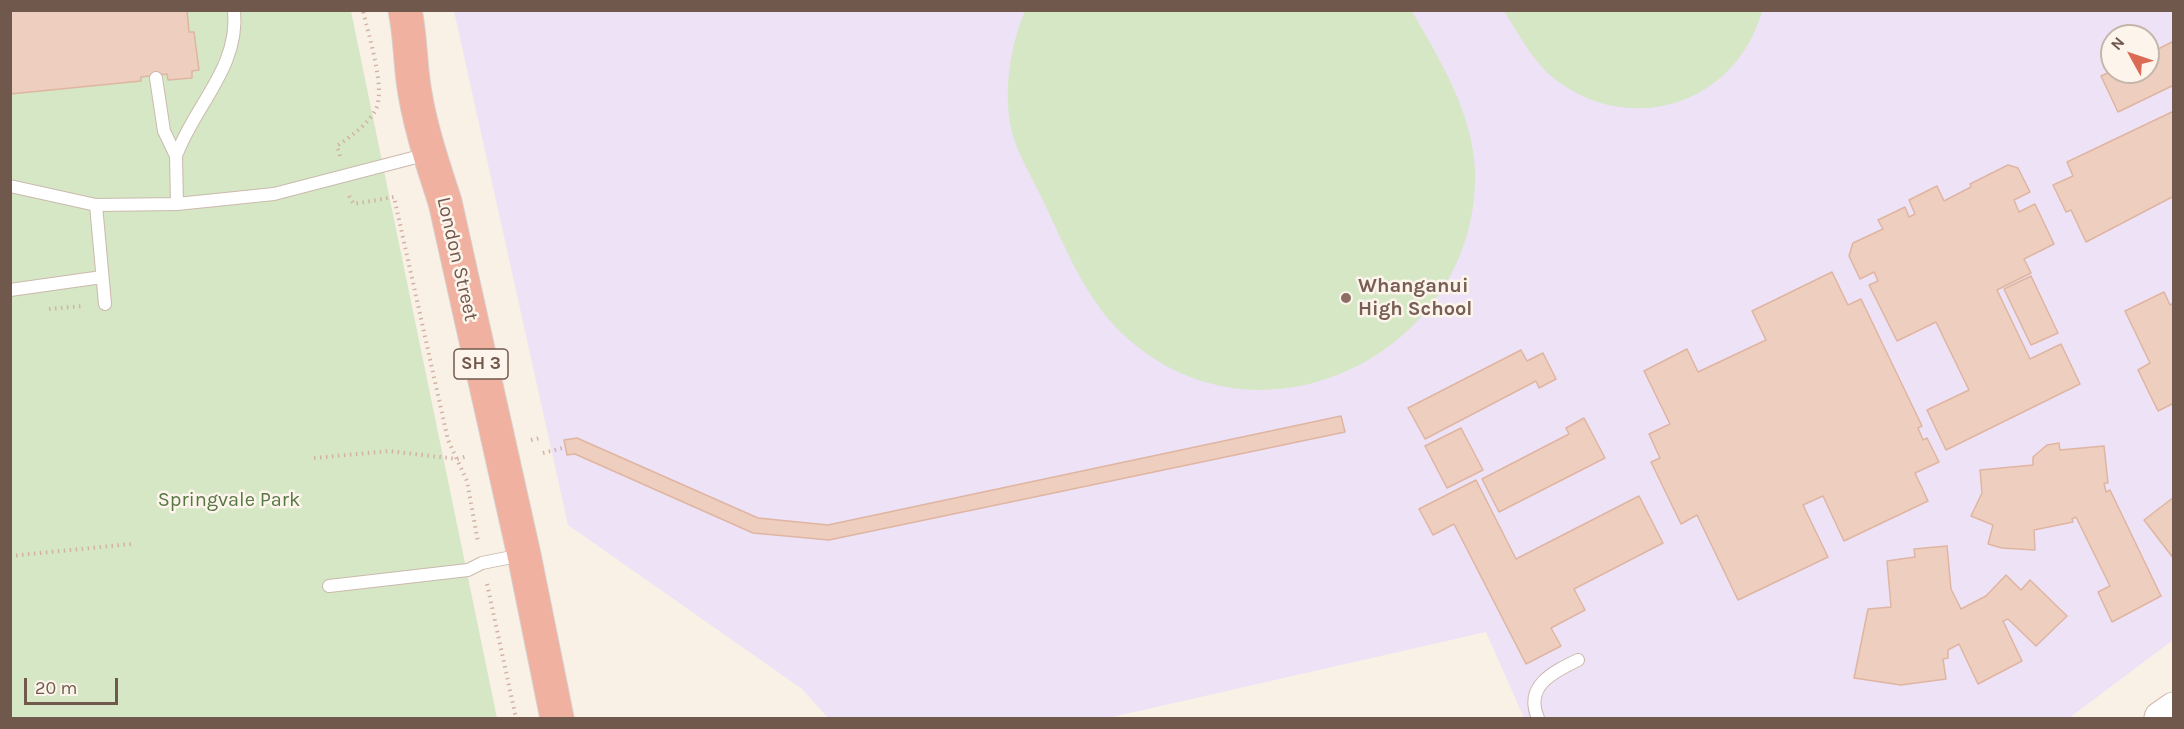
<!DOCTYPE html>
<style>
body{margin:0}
#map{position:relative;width:2184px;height:729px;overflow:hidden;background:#faf1e6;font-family:Karla,sans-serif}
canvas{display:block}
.frame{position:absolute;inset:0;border:12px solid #71584d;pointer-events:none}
.north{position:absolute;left:2100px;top:24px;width:60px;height:60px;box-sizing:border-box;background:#fdf5ec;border:2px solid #c5b6ac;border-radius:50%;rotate:310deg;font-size:16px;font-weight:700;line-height:24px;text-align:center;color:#71584d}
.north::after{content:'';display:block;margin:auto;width:21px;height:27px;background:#db6b54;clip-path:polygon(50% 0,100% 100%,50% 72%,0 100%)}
.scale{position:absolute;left:24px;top:678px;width:94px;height:27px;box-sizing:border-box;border:3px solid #71584d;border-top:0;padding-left:8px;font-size:18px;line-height:21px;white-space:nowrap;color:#71584d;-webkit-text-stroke:4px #fdf5ec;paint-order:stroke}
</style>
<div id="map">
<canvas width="2184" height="729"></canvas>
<div class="frame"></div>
<div class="north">N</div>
<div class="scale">20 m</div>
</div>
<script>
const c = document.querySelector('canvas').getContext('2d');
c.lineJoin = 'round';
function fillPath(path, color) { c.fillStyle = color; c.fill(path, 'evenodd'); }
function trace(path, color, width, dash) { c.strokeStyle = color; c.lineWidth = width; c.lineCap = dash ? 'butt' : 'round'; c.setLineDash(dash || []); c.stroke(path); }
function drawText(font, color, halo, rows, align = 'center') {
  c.font = font + ' Karla,sans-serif'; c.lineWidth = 5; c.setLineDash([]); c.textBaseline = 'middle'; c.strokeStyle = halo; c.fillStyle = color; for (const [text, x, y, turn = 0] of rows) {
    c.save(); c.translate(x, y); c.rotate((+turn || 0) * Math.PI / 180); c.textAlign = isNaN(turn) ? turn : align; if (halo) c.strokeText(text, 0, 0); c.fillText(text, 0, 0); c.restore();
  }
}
fillPath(new Path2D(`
 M454,11H2173V640L2069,718H1524L1486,632L1108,718H828L802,689L568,525ZM2112,36H2148V72H2112Z`), '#eee2f7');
fillPath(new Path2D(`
 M10,11H351L497,718H11Z
 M1025,11H1412C1440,61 1473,112 1475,172C1479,351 1262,461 1126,337C1087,302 1068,253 1046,207C1036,185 1023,164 1015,142C1001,101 1009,49 1025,11Z
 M1504,11H1762C1737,101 1637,137 1560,83C1535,66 1520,36 1504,11Z`), '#d5e7c5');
const building = new Path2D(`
 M10,10H187L189,32H194L199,70L192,71V78L168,80L167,74L141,77V81L10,94Z
 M2174,41V85L2118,112L2101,76L2112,71L2148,72V54Z
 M2174,111V196L2086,242L2071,210L2066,212L2053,185L2073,176L2067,162Z
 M2008,165L2018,168L2030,192L2014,200L2019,212L2035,204L2054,244L2024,259L2031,273L1997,290L2030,359L2061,344L2080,384L1946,450L1927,410L1969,390L1936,322L1897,341L1869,285L1878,281L1874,272L1860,279L1849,256L1853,243L1883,229L1878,220L1905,207L1909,217L1915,214L1909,200L1937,186L1944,201L1971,187L1970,184Z
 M1832,272L1848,305L1861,299L1922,426L1918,428L1923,440L1927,438L1939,462L1915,473L1928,501L1844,541L1823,496L1803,505L1828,557L1738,600L1697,515L1681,524L1651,462L1660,458L1649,434L1670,424L1644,371L1687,349L1698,372L1766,340L1752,311Z
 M2031,276L2058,333L2031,345L2004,289Z
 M2164,292L2170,305L2174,303V403L2158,411L2138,370L2150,363L2125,311Z
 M1521,350L1527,361L1543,353L1556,379L1539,388L1536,381L1425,439L1408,408Z
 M1341,416L1345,432L829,540L753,533L575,454L567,455L564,440L577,438L758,518L828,525Z
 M1584,418L1605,458L1499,512L1482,479L1569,434L1566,428Z
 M1461,428L1483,470L1447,488L1425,446Z
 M2059,443L2060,450L2104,446L2108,483H2104L2106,492L2110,490L2161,596L2112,622L2098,592L2110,586L2076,517L2072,519L2073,522L2034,530L2035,550L2002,548L1988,544L1993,525L1971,516L1982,493L1980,470L2033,465V457L2047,445Z
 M1476,480L1516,559L1639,496L1663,543L1574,589L1585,610L1551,628L1561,646L1526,664L1454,524L1433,535L1419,509Z
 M2174,497V559L2144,520Z
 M1947,546L1951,589L1961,609L1986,596L2006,575L2021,590L2030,580L2067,616L2036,646L2008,619L2003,621L2022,661L1978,684L1959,644L1948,650V658L1943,659L1946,679L1901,685L1854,678L1868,609L1891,607L1887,561L1915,557L1914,549Z`);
fillPath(building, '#eecfbf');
trace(building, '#dfb5a1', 1.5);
const lane = new Path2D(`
 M156,78L164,131L176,156L177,204
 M176,156C194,106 240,67 234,10
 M10,186L96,205L177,204L274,194L428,154
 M96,205L105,304
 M10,290L102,277
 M329,586L468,570L482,563L522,555
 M1538,718C1524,686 1553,672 1578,660`);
const secondary = new Path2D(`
 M2161,718L2174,709`);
const highway = new Path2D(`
 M405,10C410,34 410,56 413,80C418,121 432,162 445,202L524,555L557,718`);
trace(lane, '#cbb9ad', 14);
trace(secondary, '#d0baad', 35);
trace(highway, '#d7d0cd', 35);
trace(new Path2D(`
 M340,156L337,146C351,136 366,126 375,111C387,90 368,35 363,10
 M349,196L354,204L394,197L448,440L467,481L478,542
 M49,309L83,306
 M531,440L540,438
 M543,453L566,447
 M314,458L389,451L457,459L468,456
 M10,556L131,544
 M487,584L516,718`), '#d2b3a3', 4, [1.5, 4.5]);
trace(lane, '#fff', 12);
trace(secondary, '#fff', 33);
trace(highway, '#f0b1a1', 33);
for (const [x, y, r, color] of [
 [1346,298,6,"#8d6e63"]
]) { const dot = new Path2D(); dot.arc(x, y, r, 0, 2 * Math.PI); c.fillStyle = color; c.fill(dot); trace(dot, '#fdf5ec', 2); }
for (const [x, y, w] of [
 [481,364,54]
]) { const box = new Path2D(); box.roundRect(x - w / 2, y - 15, w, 30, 4.5); c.fillStyle = '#fdf5ec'; c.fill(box); trace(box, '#71584d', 1.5); }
drawText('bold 18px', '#71584d', null, [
 ["SH 3",481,364]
]);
drawText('20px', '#71584d', '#fdf5ec', [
 ["London Street",457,259,77]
]);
drawText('bold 20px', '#785e54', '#fdf5ec', [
 ["Whanganui",1358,286],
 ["High School",1358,309]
], 'left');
drawText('20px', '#577745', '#fdf5ec', [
 ["Springvale Park",229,500]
]);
</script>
